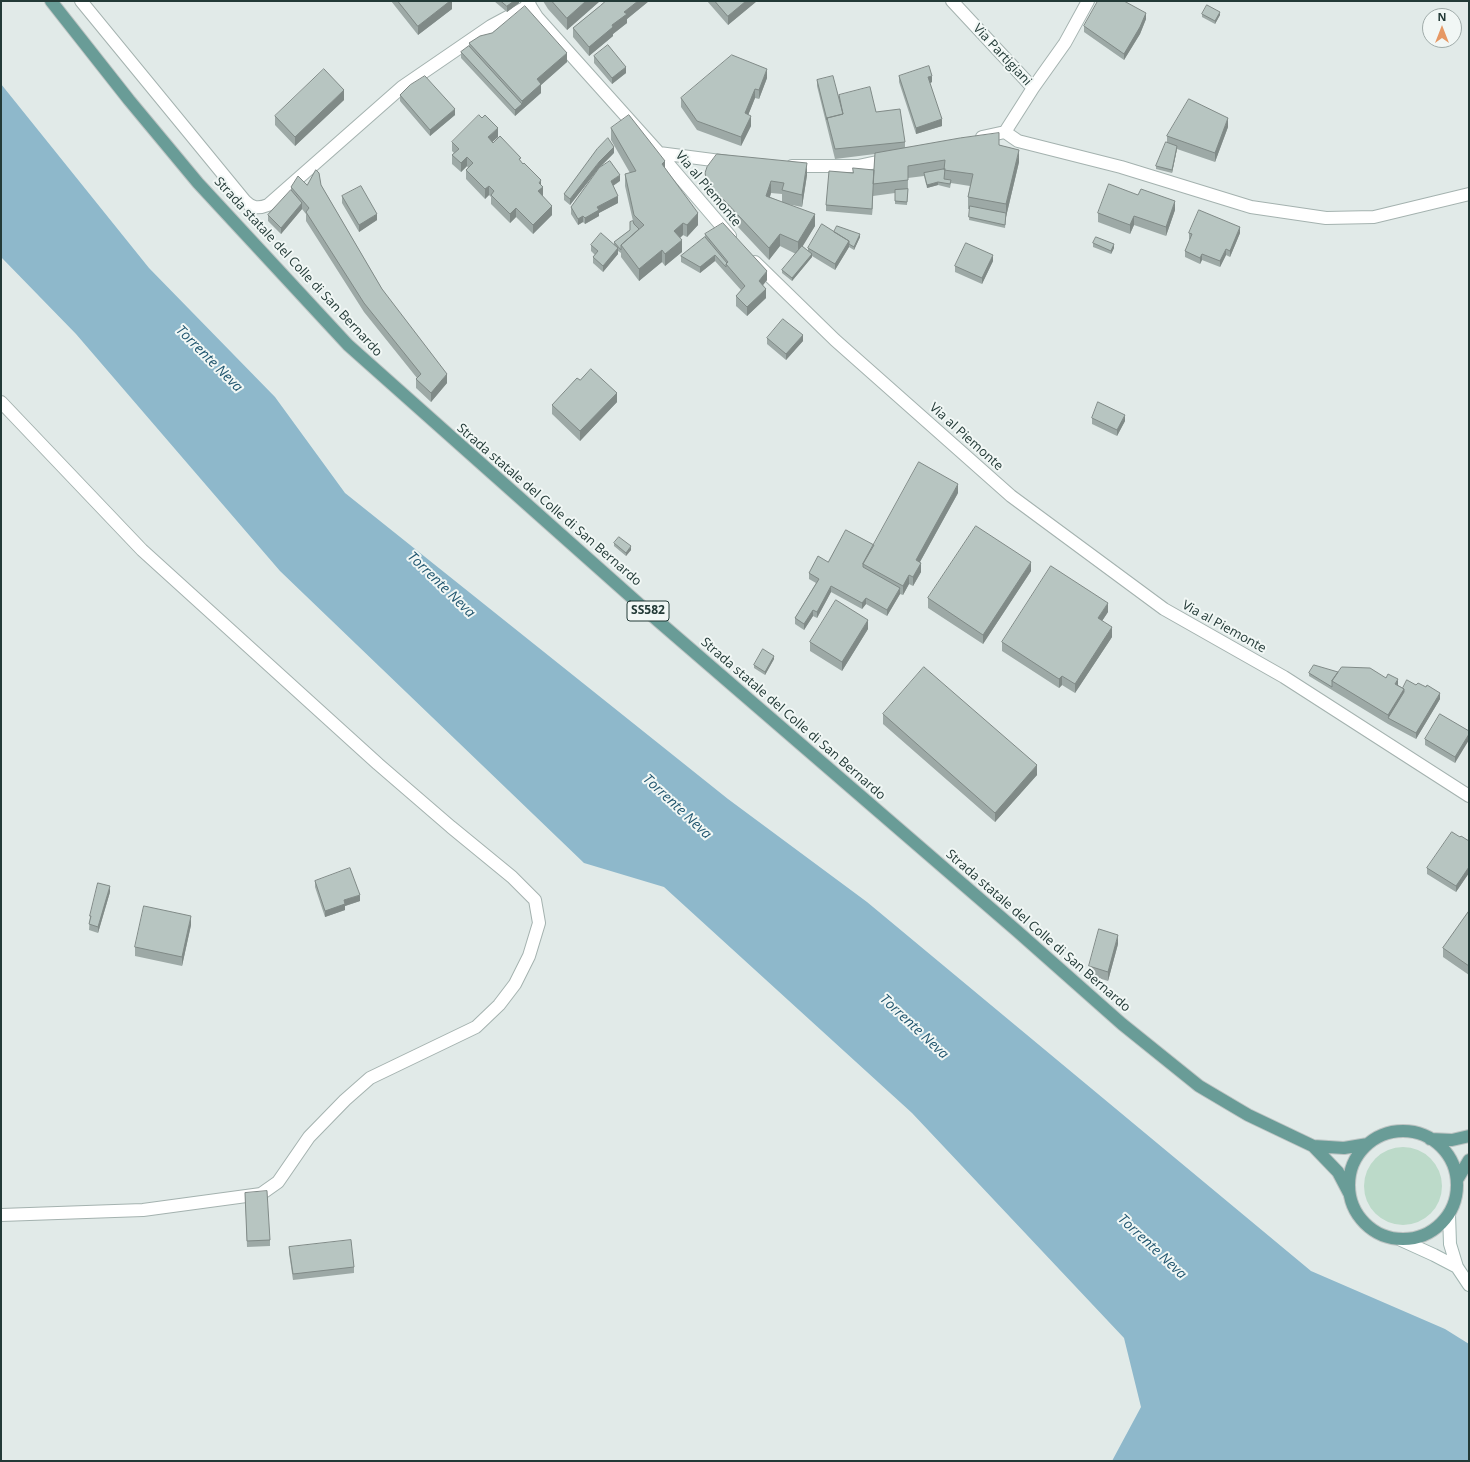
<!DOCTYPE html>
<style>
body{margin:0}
#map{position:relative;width:1470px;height:1462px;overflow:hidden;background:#e1eae8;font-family:"Open Sans",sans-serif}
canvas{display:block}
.frame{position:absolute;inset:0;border:2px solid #233a37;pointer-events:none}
.north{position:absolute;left:1422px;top:8px;width:40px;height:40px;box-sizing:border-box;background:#f1f7f5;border:1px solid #9faba9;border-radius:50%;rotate:0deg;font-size:11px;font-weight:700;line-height:16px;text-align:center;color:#233a37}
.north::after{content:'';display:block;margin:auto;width:14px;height:18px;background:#e69864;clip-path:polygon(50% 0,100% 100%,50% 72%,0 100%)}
</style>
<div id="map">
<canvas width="1470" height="1462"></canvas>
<div class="frame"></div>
<div class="north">N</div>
</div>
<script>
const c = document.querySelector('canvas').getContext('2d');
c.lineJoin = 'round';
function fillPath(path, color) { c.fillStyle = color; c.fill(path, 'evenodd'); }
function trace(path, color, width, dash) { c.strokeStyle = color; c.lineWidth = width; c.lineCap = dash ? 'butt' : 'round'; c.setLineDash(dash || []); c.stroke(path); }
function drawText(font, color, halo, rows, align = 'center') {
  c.font = font + ' "Open Sans",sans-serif'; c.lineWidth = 4; c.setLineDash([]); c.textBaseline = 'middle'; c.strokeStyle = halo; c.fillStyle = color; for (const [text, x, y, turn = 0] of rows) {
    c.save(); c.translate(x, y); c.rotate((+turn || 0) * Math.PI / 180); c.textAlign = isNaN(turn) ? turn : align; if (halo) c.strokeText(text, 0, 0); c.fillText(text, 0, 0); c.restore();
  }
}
fillPath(new Path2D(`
 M1364 1186a39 39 0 1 1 78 0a39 39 0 1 1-78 0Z`), '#bcdac9');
fillPath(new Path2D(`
 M1,84L149,268L275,397L345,493L728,799L867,902L1311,1271L1445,1329L1469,1344V1461H1112L1141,1407L1124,1338L912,1113L664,887L584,863L280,571L76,334L1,257Z`), '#8eb8cb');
const street = new Path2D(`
 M81,1L245,201C252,208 258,209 268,205L402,87L491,26L530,5
 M527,1L537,17L659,153L730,236
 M952,1L1033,88L1005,132
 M1033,88L1065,43L1088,1
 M982,137L1005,132L1018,141L1121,167L1251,207L1326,218L1374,217L1469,194
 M659,153L728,162
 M792,166H858L891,159
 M755,262L835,340L1011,496L1164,609L1284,677L1469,796
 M1,402L142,550L378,764L451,827L512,877L535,900L539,923L529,956L515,984L499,1005L476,1027L370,1078L345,1100L309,1137L278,1182L261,1194L143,1210L1,1215`);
const secondary = new Path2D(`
 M1449,1214L1450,1244L1457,1267L1469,1285
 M1401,1240L1434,1255L1457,1267`);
const primary = new Path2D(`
 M51,1L129,100L198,183L348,345L657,620L1017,931L1122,1024L1199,1086L1248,1115L1313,1146L1338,1172L1349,1193
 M1349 1185a54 54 0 1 1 108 0a54 54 0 1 1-108 0Z
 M1430,1139L1452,1140L1469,1136
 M1313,1146L1344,1148L1368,1144
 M1457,1180L1469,1160`);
trace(street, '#a4b2af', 14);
trace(secondary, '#a1b5b1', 14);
trace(primary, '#bdc4c3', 14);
trace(street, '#fff', 12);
trace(secondary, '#fff', 12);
trace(primary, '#699c97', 12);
fillPath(new Path2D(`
 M391,1H452V9L418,35Z
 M494,1H519V3L507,12Z
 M543,1H600L567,30L548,9Z
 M606,1H649L627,19V23L613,34V36L589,56L573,37V28L600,6Z
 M707,1H757L728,25Z
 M1202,14L1220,15L1215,24L1202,17Z
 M1146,19L1140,34L1124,60L1084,32V26Z
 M469,43L567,62L541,85V93L515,116L461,58V52L469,46Z
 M594,56L626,73L612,84L594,63Z
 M899,76L932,82L930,83L942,126L916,134L899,82Z
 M767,78L759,99L755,98L748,115L751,126L741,146L697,130L681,107V98Z
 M817,80L839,98V95L876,112L905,142V147L999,145L1019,162L1006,217L1005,228L969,220L970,209H968V197L970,186L951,183L950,188L938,185L927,188L924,176L908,178L907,205L895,204V193L873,196V195L872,215L826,211V205L853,173L874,170L875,154L835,159L817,86Z
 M400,95L455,115L430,136L400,101Z
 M344,100L295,146L275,125V116Z
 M1228,127L1215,162L1177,149L1172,173L1156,169V166L1167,142V136Z
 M611,128L665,168L698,225L687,237L683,235L680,238L682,252L665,266L662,262L639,281L621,257V253L618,251V254L603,272L593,263V257L595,255L591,251V245L614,244V242L630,230L633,221L625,186V174L630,173L611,140Z
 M498,137L492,142L521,162L541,185L542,196L552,215L533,234L516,217L510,223L491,204V197L489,195L485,199L466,179V170L468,168L467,166L461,172L452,164V155L454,153L452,151V142Z
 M614,153L599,168L570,205L564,200V194Z
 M705,173L807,175L802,207L787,204L815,226L802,246L808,251V248L834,232L860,237L854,250L849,247L835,270L812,256V257L792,281L782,273V270L796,254L780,246L769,260L707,194L705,185ZM771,193L782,194V202L770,197Z
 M620,181L613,186L618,203L599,213V216L585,224L583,222L578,225L571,214V207Z
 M307,185H321L382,289L447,383L431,402L416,388V379L417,378L364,312L306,221V214L302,209L281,234L268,221V215L291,190V187Z
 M342,196L377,220L359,232L342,203Z
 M1175,210L1166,236L1134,225L1130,234L1098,222V213Z
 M1189,233H1240L1230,257L1226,255L1220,267L1202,260L1200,264L1185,257V251L1190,239H1189Z
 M705,234L767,280L763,285L766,298L747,316L736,306V296L741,290L715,261L700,273L681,262V256L705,237Z
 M1093,243L1114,248L1111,254L1093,247Z
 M993,261L982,284L955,272V266Z
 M767,338L803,341L786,360L767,344Z
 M580,380L617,402L580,441L552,414V405Z
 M1092,418L1125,421L1117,436L1092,424Z
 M958,493L920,562L921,572L913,586L909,584L903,595L900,594L887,616L866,604L862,609L831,592L817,618L813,616L804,630L795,624V618L816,583L809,579V573L828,562L874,545Z
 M614,543L631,550L626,556L614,546Z
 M1031,571L983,644L928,608V598Z
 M1108,612L1102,621L1112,637L1075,693L1062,685L1059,688L1002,651V642Z
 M868,629L842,671L810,651V642Z
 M774,659L765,675L754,668V665Z
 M1338,672L1398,685L1403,688L1440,699L1416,739L1388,724L1309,676V673Z
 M883,714L1037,775L995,822L883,724Z
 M1469,731L1455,763L1425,745V739Z
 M1460,837L1469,841V873L1456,892L1427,874V868Z
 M315,881L360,901L345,906V910L325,917L315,887Z
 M110,892L98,933L89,930L90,916Z
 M1469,911V975L1443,957V948Z
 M191,925L182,966L135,956V947Z
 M1118,944L1108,981L1089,975V966Z
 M245,1193L270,1240V1246L247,1247Z
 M289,1247L354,1267V1273L293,1280L289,1253Z`), '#9da9a6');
fillPath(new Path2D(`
 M450,1H452V9L418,35V26Z
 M514,1H519V3L507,12V6Z
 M586,1H600L567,30V18Z
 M638,1H649L627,19V23L613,34V36L589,56V47L612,25L624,12Z
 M746,1H757L728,25V16Z
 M1220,12V15L1215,24V21Z
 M1146,13V19L1140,34L1124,60V54Z
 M567,53V62L541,85V93L515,116V110L522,104V101L537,79Z
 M626,67V73L612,84V78Z
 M767,69V78L759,99V90Z
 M932,76V82L928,84V77Z
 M755,89V98L745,123V113Z
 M344,90V100L295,146V137Z
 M455,109V115L430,136V130Z
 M751,116V126L741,146V137Z
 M1228,118V127L1215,162V153Z
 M942,119V126L916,134V128Z
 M498,128V137L488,146V137Z
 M1177,146V149L1172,173V170Z
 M614,147V153L599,168L570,205V199L599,162Z
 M1019,150V162L1006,217V204Z
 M467,157V166L461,172V163Z
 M665,161V174L662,164Z
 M807,163V175L802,207V195Z
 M908,166V178L907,205L908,189Z
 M620,175V181L611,187V181Z
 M541,180V188L543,187V196L538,201V191L539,183Z
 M771,181V193L766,208V196Z
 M938,182V185L927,188V185Z
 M489,186V195L485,199V189Z
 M873,189V195L872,215V209Z
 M618,196V203L599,213V216L585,224V218L597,207Z
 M1175,201V210L1166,236V227Z
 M302,203V209L281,234V228Z
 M552,206V215L533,234V225Z
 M516,208V217L510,223V214Z
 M698,213V225L687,237V225Z
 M377,214V220L359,232V225Z
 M815,214V226L798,254V242Z
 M583,216V222L578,225V219Z
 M1134,216V225L1130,234V225Z
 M683,223V235L674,243V231Z
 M1240,227V233L1230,257V251Z
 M780,234V246L769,260V248Z
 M860,234V237L854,250V247Z
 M682,240V252L665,266V254Z
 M849,241V247L835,270V264Z
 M1114,244V248L1111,254V251Z
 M618,248V254L603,272V266Z
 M1226,249V255L1220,267V261Z
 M662,250V262L639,281V269Z
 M812,254V257L792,281V278Z
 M1202,254V260L1200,264V258Z
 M715,255V261L700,273V267Z
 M993,255V261L982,284V278Z
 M767,271V280L759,290V281Z
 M766,289V298L747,316V307Z
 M803,335V341L786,360V354Z
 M447,374V383L431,402V393Z
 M617,393V402L580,441V431Z
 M1125,415V421L1117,436V430Z
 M958,484V493L916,569V560Z
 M631,546V550L626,556V553Z
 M1031,562V571L983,644V635Z
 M921,563V572L913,586V577Z
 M909,575V584L903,595V586Z
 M831,586V592L817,618V612Z
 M900,588V594L887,616V610Z
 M866,598V604L862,609V603Z
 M1108,603V612L1098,627V618Z
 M813,610V616L804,630V624Z
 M868,620V629L842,671V662Z
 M1112,627V637L1075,693V684Z
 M774,656V659L765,675V672Z
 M1062,676V685L1059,688V679Z
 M1398,679V688L1395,684Z
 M1404,689V698L1388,718V715Z
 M1440,693V699L1416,739V733Z
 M1469,734V740L1455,763V757Z
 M1037,765V775L995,822V813Z
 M1469,867V873L1456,892V886Z
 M110,886V892L98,933V927Z
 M360,895V901L345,906V910L325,917V911L344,900Z
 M191,916V925L182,966V957Z
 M1118,935V944L1108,981V972Z`), '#808a87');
const building = new Path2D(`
 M398,1H450L418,26Z
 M501,1H514L507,6Z
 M552,1H586L567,18Z
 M606,1H638L624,12L627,14L612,25L613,27L589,47L573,28L600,6Z
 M715,1H746L728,16Z
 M1098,1H1124L1146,13L1140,27L1124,54L1084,26Z
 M1207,5L1220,12L1215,21L1202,14Z
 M525,6L567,53L537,79L541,84L522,101L469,43L480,36L492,33Z
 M608,45L626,67L612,78L594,56Z
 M469,46L522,104L515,110L461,52Z
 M732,55L767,69L759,90L755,89L745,113L751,116L741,137L697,121L681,98Z
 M929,66L932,76L928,77L942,119L916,128L899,76Z
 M324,69L344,90L295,137L275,116Z
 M425,76L455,109L430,130L400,95L410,85Z
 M833,76L843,114L827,118V120L817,80Z
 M870,87L876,112L900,109L905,142L835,149L827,118L843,114L839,95Z
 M1189,99L1228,118L1215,153L1167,136Z
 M479,115L482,118L485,115L498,128L488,137L493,143L500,136L521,158L519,159L523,164L524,163L541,180L539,183L543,187L538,191L552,206L533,225L516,208L510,214L491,195L494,191L489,186L485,189L466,170L473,163L467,157L461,163L452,155L459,149L452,142Z
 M629,115L665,161L662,164L698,213L687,225L683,223L674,231L682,240L665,254L662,250L639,269L621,245L644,225L634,215L625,174L636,171L611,128Z
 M999,133V145L1019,150L1006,204L968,197L973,174L944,170L945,160L908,166V180L873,184L875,153L960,138Z
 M608,138L614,147L599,162L570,199L564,194L597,149Z
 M1166,142L1177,146L1172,170L1156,166Z
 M717,154L807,163L802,195L782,190L784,183L771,181L766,196L815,214L798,242L780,234L769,248L707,182L705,173L707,167Z
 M610,161L620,175L611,181L618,196L597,207L599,210L585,218L583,216L578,219L571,207L599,168Z
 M853,168L874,170L872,209L826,205L829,171L853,173Z
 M945,169L944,179L951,180L950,184L938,182L927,185L924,173Z
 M316,170L319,173L321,185L382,289L447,374L431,393L416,379L421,374L364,303L306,212L309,208L291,187L298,176L307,185Z
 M1109,184L1138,195L1141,189L1175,201L1166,227L1134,216L1130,225L1098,213Z
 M361,186L377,214L359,225L342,196Z
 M908,189L907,202L895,201V190Z
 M291,190L302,203L281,228L268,215Z
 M970,206L1006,213L1005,225L969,217Z
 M1199,210L1240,227L1230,251L1226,249L1220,261L1202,254L1200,258L1185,251L1192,234L1189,233Z
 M633,221L634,224L639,229L621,245V250L614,242L630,230V222Z
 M723,223L767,271L759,281L766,289L747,307L736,296L745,286L726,264L728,262L705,234Z
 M822,224L849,241L835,264L808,248Z
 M837,226L860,234L854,247L849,244V241L834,232Z
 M601,233L618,248L603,266L593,257L598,251L591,245Z
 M705,237L727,263L726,264V267L715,255L700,267L681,256Z
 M1096,237L1114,244L1111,251L1093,243Z
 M966,243L993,255L982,278L955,266Z
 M802,246L812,254L792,278L782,270Z
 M783,319L803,335L786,354L767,338Z
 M591,369L617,393L580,431L552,405L577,378L580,380Z
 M1098,402L1125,415L1117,430L1092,418Z
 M919,462L958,484L916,560L921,563L913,577L909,575L903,586L863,564Z
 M976,526L1031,562L983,635L928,598Z
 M846,530L874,545L863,564V567L900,588L887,610L866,598L862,603L831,586L817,612L813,610L804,624L795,618L819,579L809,573L818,556L828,562Z
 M619,537L631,546L626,553L614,543Z
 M1051,566L1108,603L1098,618L1112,627L1075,684L1062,676L1059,679L1002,642Z
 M836,600L868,620L842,662L810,642Z
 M763,649L774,656L765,672L754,665Z
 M1314,665L1338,672L1332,681V687L1309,673Z
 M924,667L1037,765L995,813L883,714Z
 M1342,667L1370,668L1386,678L1388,674L1398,679L1395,684L1404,689L1388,715L1332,681Z
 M1407,680L1416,685L1418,683L1426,687L1427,685L1440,693L1416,733L1388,718L1404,692V689L1403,688Z
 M1440,714L1469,731V734L1455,757L1425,739Z
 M1452,832L1460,837L1461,836L1469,841V867L1456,886L1427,868Z
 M350,868L360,895L344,900L345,904L325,911L315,881Z
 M98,883L110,886L98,927L89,924L91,916H90Z
 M144,906L191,916L182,957L135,947Z
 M1469,911V966L1443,948Z
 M1099,929L1118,935L1108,972L1089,966Z
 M267,1191L270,1240L247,1241L245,1193Z
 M351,1240L354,1267L293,1274L289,1247Z`);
fillPath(building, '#b7c5c1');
trace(building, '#808a87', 1);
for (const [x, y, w] of [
 [648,611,42]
]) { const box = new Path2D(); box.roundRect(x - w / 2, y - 10, w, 20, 3); c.fillStyle = '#f1f7f5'; c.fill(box); trace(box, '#233a37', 1); }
drawText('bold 12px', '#233a37', null, [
 ["SS582",648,611]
]);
drawText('13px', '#233a37', '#f1f7f5', [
 ["Via Partigiani",1002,55,47],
 ["Via al Piemonte",708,189,50],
 ["Strada statale del Colle di San Bernardo",298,267,47],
 ["Via al Piemonte",966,437,42],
 ["Strada statale del Colle di San Bernardo",549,505,41],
 ["Via al Piemonte",1224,627,29],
 ["Strada statale del Colle di San Bernardo",793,719,41],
 ["Strada statale del Colle di San Bernardo",1038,931,41]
]);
drawText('italic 14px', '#225770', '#f1f7f5', [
 ["Torrente Neva",209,359,45],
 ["Torrente Neva",441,585,44],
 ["Torrente Neva",677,807,43],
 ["Torrente Neva",914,1027,43],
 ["Torrente Neva",1152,1247,43]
]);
</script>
